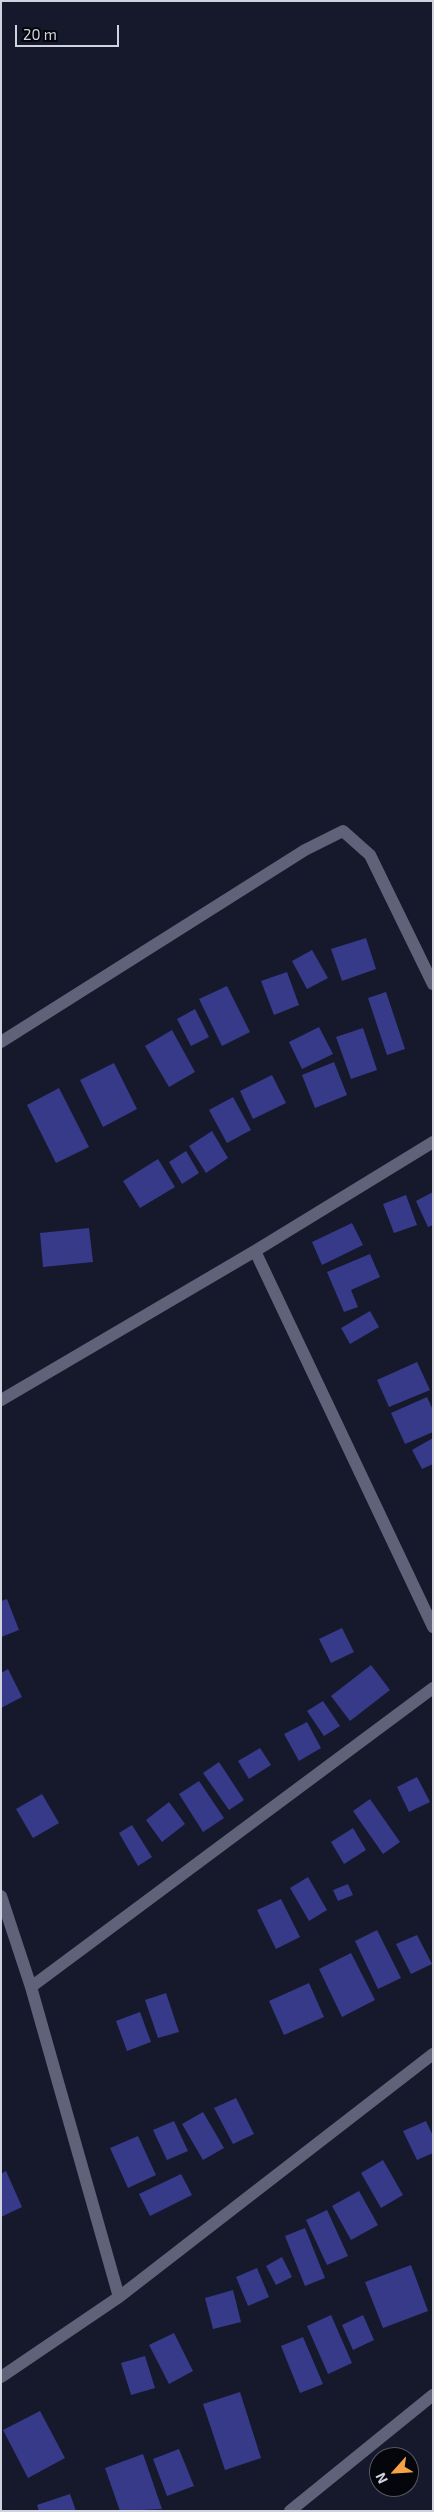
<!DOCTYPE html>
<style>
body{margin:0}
#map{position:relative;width:434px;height:2512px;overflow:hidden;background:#16192b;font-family:"Exo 2",sans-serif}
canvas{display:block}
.frame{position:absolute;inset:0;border:2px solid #cfd2df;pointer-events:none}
.north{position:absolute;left:369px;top:2447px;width:50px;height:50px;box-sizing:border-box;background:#05050c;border:1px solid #565760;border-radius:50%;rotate:244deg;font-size:14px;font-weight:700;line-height:20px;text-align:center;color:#cfd2df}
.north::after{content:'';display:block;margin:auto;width:18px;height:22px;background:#f5a345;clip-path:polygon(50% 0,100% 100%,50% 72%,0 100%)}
.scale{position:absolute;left:15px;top:25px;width:104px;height:22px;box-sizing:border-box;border:2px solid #cfd2df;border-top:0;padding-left:6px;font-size:15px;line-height:18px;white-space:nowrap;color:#cfd2df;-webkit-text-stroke:4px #05050c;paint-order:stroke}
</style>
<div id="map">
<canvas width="434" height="2512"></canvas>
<div class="frame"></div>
<div class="north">N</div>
<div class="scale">20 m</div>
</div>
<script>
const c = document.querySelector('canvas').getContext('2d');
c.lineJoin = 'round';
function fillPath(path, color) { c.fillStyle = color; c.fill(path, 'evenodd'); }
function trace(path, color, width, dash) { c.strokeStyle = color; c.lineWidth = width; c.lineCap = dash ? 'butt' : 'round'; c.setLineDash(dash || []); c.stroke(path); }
fillPath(new Path2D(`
 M366,938L376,969L342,981L331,949Z
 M312,950L328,978L307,989L292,961Z
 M287,972L299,1005L274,1015L261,981Z
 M227,986L250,1032L222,1046L199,999Z
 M386,992L405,1049L387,1055L368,998Z
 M195,1009L209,1037L191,1046L177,1019Z
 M319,1027L333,1054L302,1069L289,1042Z
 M363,1028L377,1070L351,1079L336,1037Z
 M172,1030L195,1072L169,1087L145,1046Z
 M334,1062L347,1095L315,1108L302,1075Z
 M114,1063L137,1109L103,1127L80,1080Z
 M272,1075L286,1103L253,1119L240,1091Z
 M59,1088L89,1147L56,1163L27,1105Z
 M233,1097L251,1130L227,1143L209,1110Z
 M212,1131L228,1158L206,1173L189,1146Z
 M186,1151L199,1173L182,1184L169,1162Z
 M158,1159L175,1187L140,1208L123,1181Z
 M433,1192V1225L428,1227L416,1201Z
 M406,1195L417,1225L394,1233L383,1204Z
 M352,1223L363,1245L322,1265L312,1242Z
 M89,1228L93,1262L43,1267L40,1233Z
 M370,1254L380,1277L351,1290L358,1307L344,1312L327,1272Z
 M370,1311L379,1327L350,1344L341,1328Z
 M417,1362L430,1390L389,1407L377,1380Z
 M427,1397L433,1410V1432L405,1444L391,1413Z
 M433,1438V1464L422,1469L412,1450Z
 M7,1599L19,1630L1,1637V1601Z
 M342,1628L354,1652L331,1663L319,1639Z
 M371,1665L390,1690L350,1721L331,1696Z
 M8,1669L22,1697L1,1708V1673Z
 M323,1701L340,1726L324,1736L307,1711Z
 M307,1722L321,1748L299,1761L284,1734Z
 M260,1748L271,1765L249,1779L238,1761Z
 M219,1762L244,1800L229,1810L203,1773Z
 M417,1777L430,1802L409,1812L397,1787Z
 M199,1781L224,1818L203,1832L179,1794Z
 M42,1794L59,1823L33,1838L16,1809Z
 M370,1799L400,1842L383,1854L353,1811Z
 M169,1802L185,1824L162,1842L146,1820Z
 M132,1825L152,1857L138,1866L119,1833Z
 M353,1828L366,1850L344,1864L331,1842Z
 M308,1877L327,1910L309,1921L290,1888Z
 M348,1884L353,1895L338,1901L333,1890Z
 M281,1899L300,1937L276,1949L257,1910Z
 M377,1930L401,1978L378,1989L355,1941Z
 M417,1935L432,1964L411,1974L396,1944Z
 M351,1953L375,2000L342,2017L319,1969Z
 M309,1983L324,2017L284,2035L269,2001Z
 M166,1993L179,2032L158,2038L145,2000Z
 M140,2012L151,2042L127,2051L116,2021Z
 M236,2098L254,2134L233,2144L214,2108Z
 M203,2112L224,2148L203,2160L182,2124Z
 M174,2121L188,2151L167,2160L153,2130Z
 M426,2121L433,2136V2153L417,2160L403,2131Z
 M138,2136L156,2175L128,2188L110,2148Z
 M383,2160L403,2195L381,2208L361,2173Z
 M6,2171L22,2207L1,2217V2174Z
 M181,2174L192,2195L150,2216L139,2194Z
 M359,2191L378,2225L351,2240L332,2206Z
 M327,2210L348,2256L327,2265L306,2220Z
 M305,2228L325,2278L305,2286L285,2236Z
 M282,2257L292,2277L276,2285L266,2266Z
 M411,2265L428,2311L383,2328L365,2282Z
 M257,2268L269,2297L248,2306L236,2277Z
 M233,2290L241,2322L213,2329L205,2298Z
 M331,2315L352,2363L328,2374L307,2326Z
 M363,2315L374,2340L353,2350L342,2325Z
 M174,2333L193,2371L169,2384L149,2345Z
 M303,2337L323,2384L300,2393L281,2346Z
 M145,2356L155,2388L131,2395L121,2363Z
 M240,2392L261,2458L225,2470L203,2404Z
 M40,2411L65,2458L28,2478L3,2430Z
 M179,2449L194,2486L167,2496L153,2459Z
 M143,2454L162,2509L120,2511L105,2468Z
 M70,2494L76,2511H39L37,2505Z`), '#363a89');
trace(new Path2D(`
 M1,1042L305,850L343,831L370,855L433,984
 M255,1251L433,1627
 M1,1400L255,1251L433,1142
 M1,1896L31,1987L119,2297
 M31,1987L433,1688
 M1,2377L119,2297L433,2054
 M290,2511L433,2395`), '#5f6379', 12);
</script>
